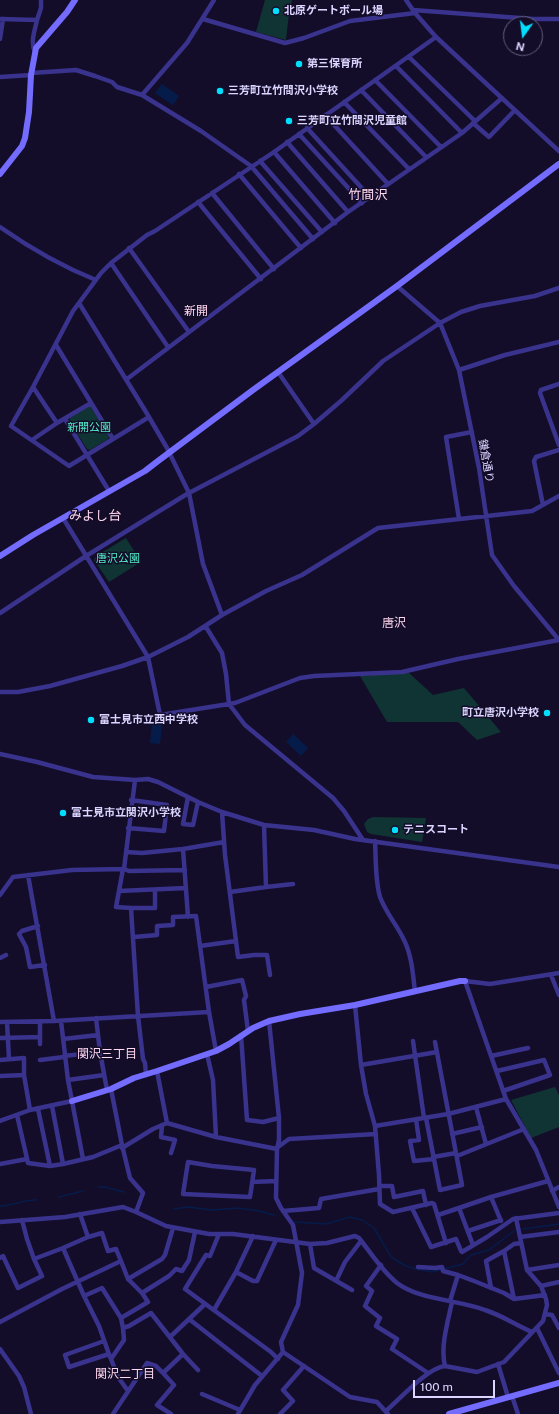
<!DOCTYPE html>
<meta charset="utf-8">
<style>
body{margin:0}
#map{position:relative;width:559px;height:1414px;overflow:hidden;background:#130d29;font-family:"Public Sans",sans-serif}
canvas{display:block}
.north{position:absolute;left:503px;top:16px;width:40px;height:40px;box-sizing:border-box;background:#130d29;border:1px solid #635d7f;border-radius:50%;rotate:194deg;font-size:11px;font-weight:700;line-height:16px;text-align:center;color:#dbd5ff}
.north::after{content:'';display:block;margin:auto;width:14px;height:18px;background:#01dfff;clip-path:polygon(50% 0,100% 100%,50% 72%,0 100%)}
.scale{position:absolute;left:413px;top:1380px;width:82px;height:18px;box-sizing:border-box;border:2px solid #dbd5ff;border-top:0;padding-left:5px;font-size:12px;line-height:14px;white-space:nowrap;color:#dbd5ff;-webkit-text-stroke:3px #130d29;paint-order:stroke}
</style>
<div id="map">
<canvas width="559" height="1414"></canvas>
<div class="north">N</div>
<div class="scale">100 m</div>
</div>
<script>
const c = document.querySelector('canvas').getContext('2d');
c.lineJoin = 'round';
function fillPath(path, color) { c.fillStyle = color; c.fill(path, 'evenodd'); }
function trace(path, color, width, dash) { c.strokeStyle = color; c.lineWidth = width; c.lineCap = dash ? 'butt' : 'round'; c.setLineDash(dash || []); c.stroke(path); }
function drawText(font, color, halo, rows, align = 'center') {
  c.font = font + ' "Public Sans","Noto Sans JP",sans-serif'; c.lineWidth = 3; c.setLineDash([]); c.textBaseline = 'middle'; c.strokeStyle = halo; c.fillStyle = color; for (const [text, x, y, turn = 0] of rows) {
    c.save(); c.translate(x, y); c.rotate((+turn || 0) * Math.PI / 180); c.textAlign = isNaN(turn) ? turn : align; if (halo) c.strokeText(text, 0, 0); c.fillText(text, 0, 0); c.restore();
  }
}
fillPath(new Path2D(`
 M265,0H292L288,22L286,40L256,32Z
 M88,407H91L109,437L108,439L90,450L87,449L69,421L70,418Z
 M126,538L141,562L109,582L94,560L96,556Z
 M408,672L433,695L464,688L501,732L477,740L458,722H387L360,676Z
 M373,817L426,818L422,842L371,834L367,832L364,824L368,819Z
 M555,1087L559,1095V1127L531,1138L511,1100Z`), '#103433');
fillPath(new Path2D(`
 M162,84L179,96L173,105L155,93Z
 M152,723L162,724L160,744L150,743Z
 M293,734L308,748L301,756L286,742Z`), '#051c4b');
trace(new Path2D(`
 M98,1187H105L124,1192
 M59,1197L83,1191
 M0,1206C13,1206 24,1199 37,1200
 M174,1209L188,1207L212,1210L237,1208L259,1211L274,1215
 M295,1222L326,1224L350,1217L362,1220L374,1228L390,1255L394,1259L406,1266L416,1269L432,1272L463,1264L471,1255L489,1250L514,1231
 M523,1229L559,1224`), '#051c4b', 1.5);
trace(new Path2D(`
 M406,0L415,13L436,37L559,151
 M413,10L533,19H559
 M0,19L37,20L41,8V0
 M203,19L285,43L304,38L350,21L415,13
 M0,39L3,19
 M35,52C30,42 35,30 37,20
 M409,57L475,121
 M396,66L462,133
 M31,73L76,70L95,76L112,82L117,87L142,95L201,131L251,166L313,239
 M0,77L31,75
 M375,80L441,147
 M361,90L426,157
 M142,95L187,43L214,0
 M344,102L409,169
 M325,115L388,184
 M473,123L489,137L515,110
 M307,128L370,197
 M299,134L362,203
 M287,142L348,212
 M274,152L335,223
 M260,161L322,232
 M239,174L301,248
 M212,193L274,269
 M198,202L261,279
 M0,227C30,248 61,266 96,280
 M129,248L189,332
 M111,263L168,347
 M397,286L440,323L459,370L479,468L492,555L514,586L559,640
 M79,303L146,412L167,448L189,493L203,564L222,615
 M56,345L113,439
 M459,370L505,355L559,342
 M278,372L314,424
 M127,379L348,212L462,133L502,98
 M559,384L541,390L540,393L559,445
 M33,387L57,423
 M149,417L69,466L11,426L33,387L73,311L101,273L111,263L147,235L155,231L274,152L436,37
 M65,419L109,491
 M32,440L57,423L91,403
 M543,505L534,461L536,457L559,450
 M63,518L148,657L160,715L235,703L300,678L314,676L402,672L458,659L559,640
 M459,519L446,437L472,432
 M0,613L86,556L187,494L298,436L314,424L342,400L383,361L440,323L461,312L480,306L535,296L559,288
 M206,627L222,653L226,674L229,704L245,725L333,798L344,811L363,840
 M0,692H18L50,686L122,666L148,657L188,637L222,615L266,591L302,575L378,528L532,511L559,496
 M0,754L37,762L93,777L135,780L148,779L158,782L198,802L222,812L264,825L314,830L355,839L559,867
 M188,797L183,824L193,825L198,802
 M128,828L164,831L167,805L131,800
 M375,841C376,859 375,880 380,897C386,913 397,925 404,940C412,956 413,975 415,992
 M183,849L224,842
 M126,852L142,853L183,849L188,917
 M123,869L119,891L186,888
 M124,869L129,871L185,870
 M28,875L54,1021
 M266,887L293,884
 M119,891L116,907L131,908H155V890
 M230,892L266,887L264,825
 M0,895L13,877L72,870L124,869L135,780
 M131,908L138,1016L143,1059L145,1063L146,1075
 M38,926L22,931L19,934L26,947L30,967L45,965
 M134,937L157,935V926L173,925V917L196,916L209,1012L216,1051
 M236,941L238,957L254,955H267L270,975
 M200,946L236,941L225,855L222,812
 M0,958L6,955
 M559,973L490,984L465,981L506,1099L536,1150L559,1207
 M551,975L559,995
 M206,987L242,980L246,996L244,1000L248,1031
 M355,1005L361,1065L366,1094L375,1126L379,1175L380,1204L393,1212L432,1203L434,1204L446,1243
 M96,1018L98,1035
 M61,1021L68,1080L83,1159
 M269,1021L279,1118V1140L277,1149L276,1198L281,1208L293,1225L302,1273L298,1305L281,1342L283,1352L350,1397L377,1402L388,1414
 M0,1022L54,1021L209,1012
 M7,1022L9,1059
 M40,1022V1044
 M241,1035L247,1120L263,1122L279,1118
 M0,1038L40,1037
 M63,1039L98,1035L100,1052L64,1056
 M413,1041L424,1118
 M100,1052L107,1090
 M207,1054L213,1080L216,1137L277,1149
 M491,1056L528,1048
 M0,1060L24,1058V1075L30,1110
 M40,1060L64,1057
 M361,1065L437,1052
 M157,1071L167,1123
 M497,1071L544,1060L550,1075L503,1091
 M0,1076L24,1075
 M68,1080L104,1075
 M111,1089L122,1145L130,1178L143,1193L136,1212
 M52,1106L63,1164L93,1157L122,1145
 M476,1107L486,1144
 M38,1109L50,1166
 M17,1115L28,1163L50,1166L63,1164
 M426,1118L440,1190L462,1185L435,1042
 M416,1119L419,1140L410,1141L414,1161L434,1159
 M0,1121L30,1110L72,1101
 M162,1125L161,1137L175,1140L171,1153
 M375,1126L448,1114L506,1099
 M452,1134L482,1127
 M278,1147L289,1139L376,1134
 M122,1148L153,1129L167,1123L216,1137
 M457,1156L524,1129
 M433,1157L456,1153
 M188,1162L212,1166L254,1170L250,1197L183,1194Z
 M0,1164L27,1159
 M252,1182L276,1181
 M379,1186H392L394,1197L423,1191L426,1205
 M552,1191L559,1187
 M491,1197L501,1221
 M412,1208L431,1247L456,1239L461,1251L462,1252L487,1237L513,1219L559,1213
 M283,1211L319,1208L321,1199L379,1189
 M80,1214L88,1237
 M438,1215L459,1208
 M22,1220L27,1239L34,1259L63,1248L84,1296L102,1288L121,1318L123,1328
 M0,1222L65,1217L123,1207L136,1212L166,1226L209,1234H233L310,1244L327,1243L355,1236L359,1238C371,1253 382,1271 397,1283C419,1300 459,1300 485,1310C501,1315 516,1325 532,1332
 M468,1231L501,1220
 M219,1234L210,1256L206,1255L185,1289L271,1352L278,1359
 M520,1237L559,1232
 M310,1244L314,1268L352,1290
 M473,1245L459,1208L491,1197L548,1181
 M63,1248L88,1237L102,1233L108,1251L116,1249L121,1261
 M504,1251L514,1244L521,1243
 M0,1258L3,1256L18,1288L42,1276L34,1259
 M381,1265L366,1286L372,1291L365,1306L380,1318L376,1326L397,1339L392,1349L428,1373
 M418,1267L435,1268L442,1267L443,1271L458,1275L474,1281L504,1293L514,1299L545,1295
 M527,1270L559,1265
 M236,1272L253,1281H257L276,1240
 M128,1279L162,1259L165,1255L173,1228
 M336,1281L345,1262L361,1241
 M541,1286L559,1282
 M491,1288L486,1261L504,1251L514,1299
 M142,1293L169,1276L176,1269L182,1271L189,1260L195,1232
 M84,1296L99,1326L110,1357
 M450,1301L458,1275
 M214,1310L236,1272L253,1236
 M545,1314L552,1315L559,1328
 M189,1319L262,1376
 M0,1322L62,1289L121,1261L128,1279L142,1293L148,1302L121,1318
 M537,1328L559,1373
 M170,1337L205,1304
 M104,1341L65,1355L69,1367L109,1354
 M0,1349L19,1376L24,1387L31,1414
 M498,1364L508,1397
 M445,1366C440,1347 448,1321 452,1302
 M163,1373L174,1385L157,1405L171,1414
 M128,1391L118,1377L111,1359L124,1340L123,1328L129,1326L151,1313L183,1354L198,1370
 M202,1394L240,1410
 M512,1396L518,1414
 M386,1411C400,1399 427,1368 445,1366L477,1372L504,1362L543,1321L547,1305L546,1299L541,1286L527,1270L516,1218
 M113,1414L147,1363L156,1366L163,1373L183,1354
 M238,1414L255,1385L283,1352
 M280,1414L293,1401L283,1390L304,1366`), '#39338d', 4.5);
trace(new Path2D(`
 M0,174L22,146L25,138L29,112L31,75L36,48L67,12L75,0
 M0,556L33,535L145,471L158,461L253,390L397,286L559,164
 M72,1101L111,1089L134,1078L157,1071L216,1051L229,1044L253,1028L269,1021L300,1014L355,1005L460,981H465
 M449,1414L559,1383`), '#746cff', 6);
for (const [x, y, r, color] of [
 [276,11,4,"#01dfff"],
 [299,64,4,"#01dfff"],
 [220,91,4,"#01dfff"],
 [289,121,4,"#01dfff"],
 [547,713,4,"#01dfff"],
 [91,720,4,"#01dfff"],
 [63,813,4,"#01dfff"],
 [395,830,4,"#01dfff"]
]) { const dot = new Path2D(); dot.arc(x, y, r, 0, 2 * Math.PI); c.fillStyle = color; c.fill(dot); trace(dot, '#130d29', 1.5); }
drawText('bold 11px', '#dbd5ff', '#130d29', [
 ["北原ゲートボール場",284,11],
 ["第三保育所",307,64],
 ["三芳町立竹間沢小学校",228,91],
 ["三芳町立竹間沢児童館",297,121],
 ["町立唐沢小学校",539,713,"right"],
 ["富士見市立西中学校",99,720],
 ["富士見市立関沢小学校",71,813],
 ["テニスコート",403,830]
], 'left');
drawText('11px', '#54ecca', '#130d29', [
 ["新開公園",89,428],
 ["唐沢公園",118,559]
]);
drawText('11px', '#dbd5ff', '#130d29', [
 ["鎌倉通り",486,461,80]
]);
drawText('12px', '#ffd7ef', '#130d29', [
 ["新開",196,311],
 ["唐沢",394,623],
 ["関沢三丁目",107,1054],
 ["関沢二丁目",125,1374]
]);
drawText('13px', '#ffd7ef', '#130d29', [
 ["竹間沢",368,195],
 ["みよし台",95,516]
]);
</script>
